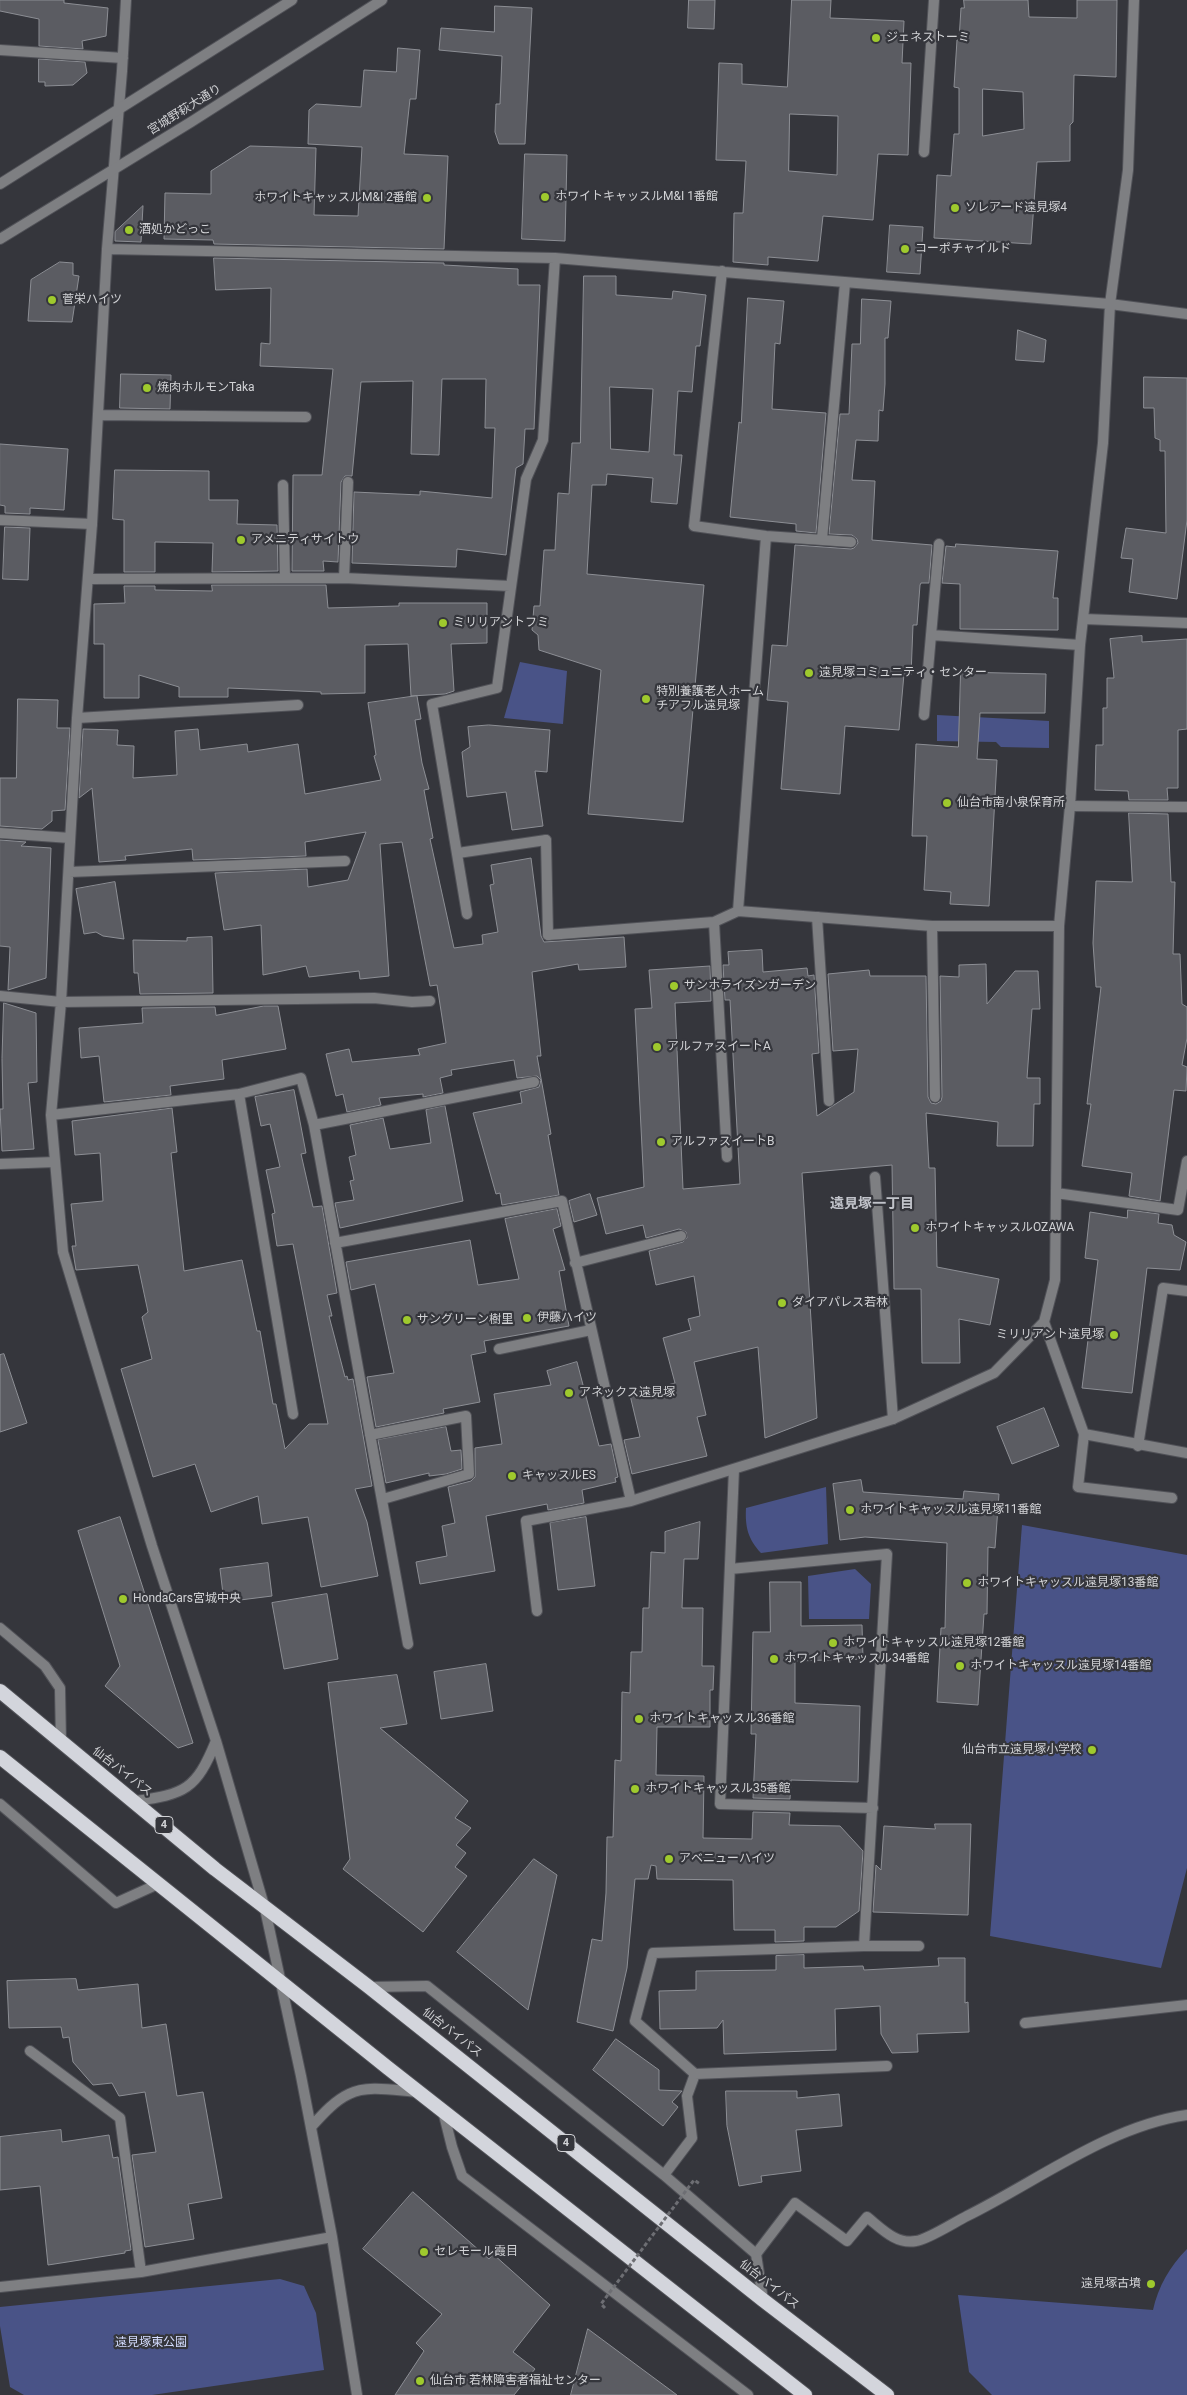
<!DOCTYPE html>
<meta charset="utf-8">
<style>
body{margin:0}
canvas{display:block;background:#35363c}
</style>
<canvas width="1187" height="2395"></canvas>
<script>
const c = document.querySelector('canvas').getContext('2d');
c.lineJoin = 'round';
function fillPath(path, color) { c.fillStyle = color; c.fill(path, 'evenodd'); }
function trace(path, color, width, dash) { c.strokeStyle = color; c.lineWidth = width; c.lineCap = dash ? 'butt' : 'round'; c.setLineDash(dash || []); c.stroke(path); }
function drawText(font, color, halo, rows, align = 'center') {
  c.font = font + ' Roboto,"Noto Sans JP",sans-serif'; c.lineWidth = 4.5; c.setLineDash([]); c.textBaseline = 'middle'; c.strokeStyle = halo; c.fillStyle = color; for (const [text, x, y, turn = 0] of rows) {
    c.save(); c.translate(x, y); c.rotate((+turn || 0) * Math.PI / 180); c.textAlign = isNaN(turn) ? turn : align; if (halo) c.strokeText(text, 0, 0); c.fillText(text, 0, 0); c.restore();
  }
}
fillPath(new Path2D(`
 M520,662L567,671L563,724L504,718Z
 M937,715L1049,721V748L1001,747L996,742L937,741Z
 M826,1487L828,1544L761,1553C748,1539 745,1527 746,1508Z
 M1022,1525L1187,1555V1868L1161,1968L990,1936Z
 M855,1569L871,1584L869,1619H809L808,1576Z
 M1187,2249V2395H992L969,2372L958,2295L1153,2310C1158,2287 1170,2266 1187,2249Z
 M280,2279L304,2286L316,2313L324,2370L152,2395H24L10,2387L0,2326V2307Z`), '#495387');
const building = new Path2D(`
 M0,0H64V3L108,8L106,36L82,41L83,49L39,46V19L0,11Z
 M689,0H715L714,29L688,28Z
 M792,0H831L830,18L904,21L902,63H911L908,155L878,154L873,220L823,216L818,261L768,257V265L733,262L734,213H743L746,161L716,160L719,63L742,64V84L787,87ZM790,114L838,116L837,175L789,171Z
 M964,0H1028L1029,17L1077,18V0H1117L1116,77L1074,75L1073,122L1070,125V161L1037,162L1031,244L934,238L937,175L951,176L954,134H959V88L954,87L957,40H959L961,8H964ZM983,89L1023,92L1024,129L983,136Z
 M495,6L532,8L525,144H499L495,132L496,104H500L502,56L439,50L441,28L494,32Z
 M398,48L420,50L416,99H410L404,154L448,156L444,249L214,244L213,240L164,239L165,193L211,194V171L250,146L316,148L314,215L358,216L362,147L308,144L309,110L316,104L361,107L364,70L396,72Z
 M39,59L85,62L87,73L73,85L45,86V82H39Z
 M525,154L567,155L565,241L522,239Z
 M143,206L141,242L115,241V232Z
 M890,225L923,227L920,274L887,272Z
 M214,258L444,263V265L518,269V285H540L534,429H525L523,464L516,468L506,555L457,549L456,567L352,563L354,492L420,495V491L492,498L495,428H485L486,379H442L439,455L411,454L413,381L361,382L352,476H345L341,482L338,562L323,561L324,571H292L293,475H322L333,369L260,366L261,343L270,344L271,288L216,290Z
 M60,262L73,263V275L79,276L72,322L28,321L31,280Z
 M584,276H616V295L672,299L673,291L706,295L700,346H696L692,392L678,391L674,455H682L677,504L651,502L653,478L607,474L606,485H592L587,574L704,585L683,822L588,814L601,670L539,650L538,635L532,630L534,606H540L544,550H555L558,493L569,494L572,443H580ZM610,387L653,389L649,452L611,449Z
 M748,298L784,301L780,344L775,343L772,409L826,413L816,533L796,531V524L730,517L739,422L741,423Z
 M862,299L891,301L888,338H885V384L883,411L879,410L878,441L856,440L852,480L875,481L872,540L932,545L929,583H921L920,585L917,625H913L911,675L904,674L899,730L845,726L840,794L781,789L788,702L767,700L772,645L787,646L795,545L851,549L854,548L858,543L857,539L852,535L829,534L840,414H849L852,344H860Z
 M1018,330L1046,340L1044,362L1016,360Z
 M121,374L171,375L170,409L120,408Z
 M1144,377L1187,378V520L1177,599L1129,592L1133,559L1121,558L1126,528L1166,533L1165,451H1160V440L1155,438L1154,408H1144Z
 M0,444L68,449L64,510L30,508V514L5,513V506L0,505Z
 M115,470L209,471V500H238L237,524L277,525L278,571L212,572L213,543L155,542V572H124V520L113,519Z
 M5,527L30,528L28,580L3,579Z
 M956,544L1058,551L1053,598H1058V630L960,629V584L942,583L946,546L955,547Z
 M212,585H326L328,608L399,606V603H487V643L451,644L454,691L445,694L411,696L408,644L365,645V693L321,694V692L228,688V697H179V687L139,675V698H104V644H94V604L125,603L124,586H155V590L212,591Z
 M1142,636V642L1187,639V729L1178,730V788H1167L1168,800H1129L1128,791L1095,790L1096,745H1103V708H1107V678H1114L1110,639Z
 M961,672L1046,674L1045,713H980L977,759L997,760L989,906L950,904L951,892L924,890L927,836H912L916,744L958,747Z
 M417,696L421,719L415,720L422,763L429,789L424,790L433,838L430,839L454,948L483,944L482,935L498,932L490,885L494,884L491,865L531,858L541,936L544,942L624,937L626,967L579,970L578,964L532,972L541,1056H537L551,1134L548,1135L559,1195L502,1205L500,1193L496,1194L473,1113L522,1103L520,1092L539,1087L541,1080L537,1076L517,1078L514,1060L451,1070L452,1075L440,1078L443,1093L423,1097V1094L379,1098L381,1105L347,1112L343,1094L336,1096L326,1054L349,1049L352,1062L420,1055L418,1049L446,1043L437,985L430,986L402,842L380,844L389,976L360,979L359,971L309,977L306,966L263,975L261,925L224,930L215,873L307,869L308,887L348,880L366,832L305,842L306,856L193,860L192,849L125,856L126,860L99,862L92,788L79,798L83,729L118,730L117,745L134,746L133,778L177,775L175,731L198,729L200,750L247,744L248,752L298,744L305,794L381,780L374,756L376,755L368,703Z
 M18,699L58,700L57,728H70L65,810L52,811V821L42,829L0,826V778H16Z
 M489,725L550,730L547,772L535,771L543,826L512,830L506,792L467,797L462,752L470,747L468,727Z
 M1129,813L1168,814L1171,882H1175L1173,954H1180L1182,1004L1187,1007V1038L1182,1065L1187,1067L1186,1091L1174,1090L1160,1201L1129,1196L1132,1173L1082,1166L1091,1104H1087L1101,987H1096L1093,943L1096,881L1132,882Z
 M0,840L26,842L21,846L51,848L46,978L8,990L10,947L0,946Z
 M115,882L124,939L103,936L96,932L84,934L76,889Z
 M212,937L213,993L140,994L138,973H134L133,940L187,941V938Z
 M762,950L763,972L807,968L808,976L814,975L819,1053L812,1054L817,1116L854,1092L858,1049L833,1051L828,974L869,970L870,976H926L928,1097L931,1103L936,1104L941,1101L942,1097L940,976L959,977V965L986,964L987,1004L1015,971H1038L1040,1009H1032L1027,1078H1040V1104H1034L1033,1146H997L998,1122L926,1113L929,1168H935L937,1267L999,1279L990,1325L959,1319L960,1363H922L921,1289H894L892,1165L802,1173L817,1418L765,1438L758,1347L694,1362L706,1415L697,1417L707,1456L632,1474L624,1440L640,1437L630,1395L675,1383L663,1338L691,1330L688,1319L700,1316L694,1276L656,1285L649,1251L683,1242L687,1238L686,1232L679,1229L646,1238L643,1225L606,1234L597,1198L644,1187L635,1009L652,1008L649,970L710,966L711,1001L675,1003L683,1189L740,1184L730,1000H725L723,965H729L728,952Z
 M4,1003L36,1013L37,1082L28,1083L34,1149L2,1151L0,1109H3L2,1059Z
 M264,1006H278L286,1049L222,1060L224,1079L170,1086L171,1095L104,1102L99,1056L81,1058L79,1028L143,1023L142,1008L215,1007L216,1015Z
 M294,1090L306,1153L301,1154L313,1207L322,1206L337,1293L327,1295L332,1316H329L345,1377L347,1376L348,1380L353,1379L372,1486L355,1489L367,1522L378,1576L321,1587L308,1517L262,1524L258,1496L211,1512L195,1464L153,1477L121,1369L152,1359L142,1317L148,1312L138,1265L76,1270L72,1246H76L71,1204L103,1201L100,1153L75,1155L72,1121L172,1108L177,1152L171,1153L184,1271L242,1260L257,1331H260L273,1404H276L285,1449L309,1424H328L293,1244L277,1246L272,1214L275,1213L266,1170L280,1167L270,1124L261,1126L255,1097Z
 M445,1106L463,1201L340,1228L335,1203L354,1200L350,1181L354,1180L349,1157L356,1155L350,1125L383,1118L390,1149L431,1143L426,1110Z
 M590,1194L597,1215L574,1222L569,1201Z
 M557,1209L561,1226L553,1229L565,1270L559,1271L569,1326L484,1341L486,1352L471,1355L480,1402L443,1409L444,1413L376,1427L367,1377L394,1373L375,1284L351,1290L346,1262L470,1240L478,1285L519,1279L505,1219Z
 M1128,1210L1159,1214L1158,1223L1172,1225L1174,1235L1186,1242L1180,1270L1147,1268L1132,1393L1082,1388L1098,1260L1085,1258L1090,1212L1127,1218Z
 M4,1354L27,1423L0,1432V1355Z
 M577,1362L599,1446L611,1444L618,1477L615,1478L616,1482L582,1490L584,1503L548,1510L547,1504L486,1516L495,1571L420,1584L416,1562L447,1556L442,1526L455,1523L448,1487L471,1481L475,1477V1448L502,1444L494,1394L551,1385L547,1371Z
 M1044,1408L1059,1446L1012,1464L997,1427Z
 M446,1427L451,1451L461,1450L462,1469L446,1474L429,1476V1473L386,1483L378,1440Z
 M861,1480L863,1492L963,1499L964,1491L999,1494L995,1548L988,1547L987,1614H984L978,1705L937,1702L941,1628H945L947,1543L865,1537L840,1540L833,1484Z
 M120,1517L193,1743L178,1748L105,1686L120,1666L78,1531Z
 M586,1517L595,1586L558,1590L550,1523Z
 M700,1522L698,1559H684L682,1608H703L702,1666H714L713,1690H710V1727H657L656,1775L704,1776L703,1838L752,1839L753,1812L790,1813L789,1825L840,1826L863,1851L859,1911L836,1927H804V1941L775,1942V1930H734L733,1880L657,1879L656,1866L651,1865L648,1879H635L627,1968L613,2031L577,2022L592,1939L602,1941L606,1893L607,1837H613L615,1760L621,1761L622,1692L630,1693L631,1652H642L643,1608H649L651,1552L665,1553V1532Z
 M268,1563L272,1596L224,1602L220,1569Z
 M770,1582H801V1626L862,1625L863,1659L795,1661V1703L860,1706L858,1782L791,1780L790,1799L753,1798L756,1734H751L753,1632H770Z
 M327,1594L338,1659L284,1669L272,1603Z
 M486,1664L493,1711L441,1719L434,1672Z
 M397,1675L407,1724L380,1728L468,1801L455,1818L471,1828L456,1845L466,1853L455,1867L467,1876L423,1932L343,1869L350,1859L328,1683Z
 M935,1824H971L968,1915L873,1912L876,1865L881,1870L884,1826L935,1829Z
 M534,1859L557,1875L528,2010L457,1952Z
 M804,1955V1968L863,1966L864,1970L939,1966L938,1958H965V2003L968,2002L969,2032L917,2034L918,2052L892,2053L881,2034L880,2006L835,2009L836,2050L724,2054L723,2020L717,2028L660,2029L659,1991L696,1990V1971L776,1970V1956Z
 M76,1979L78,1990L138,1984L142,2028L166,2024L177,2096L203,2092L222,2198L188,2204L194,2239L145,2247L132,2155L156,2152L145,2092L119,2096L112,2083L93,2085L73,2062L69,2037L63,2038L61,2027L9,2028L7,1981Z
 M616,2039L659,2070V2090L682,2091L672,2102L678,2107L663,2126L593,2070Z
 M726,2091H797V2098L839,2094L842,2126L796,2130L801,2171L761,2176L762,2182L739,2186L727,2126Z
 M61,2130L62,2142L109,2135L113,2158L118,2157L131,2250L125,2251V2253L48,2265L40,2186L0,2190V2137Z
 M413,2192L489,2259L493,2254L550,2305L513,2352L535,2369L514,2395H395L424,2351L416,2343L442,2314L363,2249Z
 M588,2329L677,2395H571Z`);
fillPath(building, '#5b5c62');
trace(building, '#8c8e94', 1);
const service = new Path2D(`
 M0,520L92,524
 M1070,806L1187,807
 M546,840L548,935
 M817,917L829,1101
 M932,926L935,1097
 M875,1177L893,1419
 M499,1349L591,1330
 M1084,1434L1078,1487L1172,1498
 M1138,1446L1163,1288L1187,1291
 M1025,2023L1187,2005
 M756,2254L795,2203L847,2241L867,2217C881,2228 896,2245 916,2241C927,2240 955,2222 967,2216C1036,2182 1109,2126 1187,2115`);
const minor = new Path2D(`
 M126,0L122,71L107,249L92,524L77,718L61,1002L51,1115L63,1252L152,1546L216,1741L265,1909L301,2076L332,2237L357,2395
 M0,50L123,58
 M924,152L934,0
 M107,249L555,258L1110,304L1187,314
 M722,271L694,526L766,536L851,542
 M98,415L306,417
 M283,485L285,578
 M766,536L738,911L932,926H1059
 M822,539L845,283
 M344,578L348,482
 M89,579L344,578L510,586
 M1084,619L1187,623
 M931,635L1080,645
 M924,715L939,544
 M77,718L298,705
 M0,833L70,838
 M458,853L546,840
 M69,872L345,861
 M467,914L432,704L497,688L526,479L543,440L555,258
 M714,922L727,1157
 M548,935L714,922L738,911
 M0,996L61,1002L374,998L412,1002L430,1001
 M239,1094L293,1414
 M51,1115L239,1094L301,1078L314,1125L408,1644
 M314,1125L534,1082
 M0,1164L55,1162
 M1056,1193L1178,1210L1187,1161
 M335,1243L562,1201L631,1501
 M575,1263L681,1236
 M1044,1322L1084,1434L1187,1453
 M370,1435L466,1416L469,1474L383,1499
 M734,1469L720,1804L873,1808
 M730,1569L887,1554L864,1946H919
 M537,1611L526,1521L631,1501L893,1419L994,1373L1044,1322L1055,1280L1059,926L1070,806L1080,645L1103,443L1110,304L1128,170L1134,0
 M0,1628L45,1666L60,1688L61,1743
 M135,1801C185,1794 196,1790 216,1741
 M0,1804L116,1903L158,1884
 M864,1946L653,1953L635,2021L695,2074L887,2066
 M369,1987L427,1986L664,2175L756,2254L763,2300
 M30,2051L120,2118L141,2272
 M443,2111L452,2147L462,2176L748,2395
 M311,2127C322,2115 334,2101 349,2094C368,2084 398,2091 419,2092
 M664,2175L692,2138L687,2096L695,2074
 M0,2287L141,2272L332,2237`);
const tertiary = new Path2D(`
 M0,184L292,0
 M0,239L191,122L382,0`);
const trunk = new Path2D(`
 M0,1691L215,1869L369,1987L763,2300L887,2395
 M0,1757L388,2068L805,2395`);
trace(service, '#515258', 12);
trace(minor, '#515258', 12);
trace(tertiary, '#515258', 12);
trace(trunk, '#515258', 16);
trace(service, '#7e7f82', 10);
trace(minor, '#7e7f82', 10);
trace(tertiary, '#7e7f82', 10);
trace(trunk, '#d3d5dc', 14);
trace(new Path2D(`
 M605,2308L601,2304L694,2180L700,2184`), '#6d6e73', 3, [4, 2.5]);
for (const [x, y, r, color] of [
 [876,38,5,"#9fca2d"],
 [545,197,5,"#9fca2d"],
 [427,198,5,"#9fca2d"],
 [955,208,5,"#9fca2d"],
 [129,230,5,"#9fca2d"],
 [905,249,5,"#9fca2d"],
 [52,300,5,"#9fca2d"],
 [147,388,5,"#9fca2d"],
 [241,540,5,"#9fca2d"],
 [443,623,5,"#9fca2d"],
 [809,673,5,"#9fca2d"],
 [646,699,5,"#9fca2d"],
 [947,803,5,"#9fca2d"],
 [674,986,5,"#9fca2d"],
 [657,1047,5,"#9fca2d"],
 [661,1142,5,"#9fca2d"],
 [915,1228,5,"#9fca2d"],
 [782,1303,5,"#9fca2d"],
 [527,1318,5,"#9fca2d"],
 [407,1320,5,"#9fca2d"],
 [1114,1335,5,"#9fca2d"],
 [569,1393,5,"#9fca2d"],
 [512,1476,5,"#9fca2d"],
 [850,1510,5,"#9fca2d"],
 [967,1583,5,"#9fca2d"],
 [123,1599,5,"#9fca2d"],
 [833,1643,5,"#9fca2d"],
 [774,1659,5,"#9fca2d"],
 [960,1666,5,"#9fca2d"],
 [639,1719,5,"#9fca2d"],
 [1092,1750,5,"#9fca2d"],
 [635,1789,5,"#9fca2d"],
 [669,1859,5,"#9fca2d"],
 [424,2252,5,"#9fca2d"],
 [1151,2284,5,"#9fca2d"],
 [420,2381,5,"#9fca2d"]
]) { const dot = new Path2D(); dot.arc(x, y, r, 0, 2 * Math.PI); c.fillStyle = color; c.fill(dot); trace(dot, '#35363c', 2); }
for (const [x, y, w] of [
 [164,1825,18],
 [566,2143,18]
]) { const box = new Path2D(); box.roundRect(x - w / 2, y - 8.5, w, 17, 4); c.fillStyle = '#35363c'; c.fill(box); trace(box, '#d2d3d6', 1); }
drawText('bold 11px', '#d2d3d6', null, [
 ["4",164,1825],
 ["4",566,2143]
]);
drawText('12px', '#d2d3d6', '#35363c', [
 ["ジェネストーミ",886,38],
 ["ホワイトキャッスルM&I 1番館",555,197],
 ["ホワイトキャッスルM&I 2番館",417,198,"right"],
 ["ソレアード遠見塚4",965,208],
 ["酒処かどっこ",139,230],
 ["コーポチャイルド",915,249],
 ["菅栄ハイツ",62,300],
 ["焼肉ホルモンTaka",157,388],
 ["アメニティサイトウ",251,540],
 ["ミリリアントフミ",453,623],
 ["遠見塚コミュニティ・センター",819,673],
 ["特別養護老人ホーム",656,692],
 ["チアフル遠見塚",656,706],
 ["仙台市南小泉保育所",957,803],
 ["サンホライズンガーデン",684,986],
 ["アルファスイートA",667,1047],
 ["アルファスイートB",671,1142],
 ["ホワイトキャッスルOZAWA",925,1228],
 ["ダイアパレス若林",792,1303],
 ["伊藤ハイツ",537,1318],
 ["サングリーン樹里",417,1320],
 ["ミリリアント遠見塚",1104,1335,"right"],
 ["アネックス遠見塚",579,1393],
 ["キャッスルES",522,1476],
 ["ホワイトキャッスル遠見塚11番館",860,1510],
 ["ホワイトキャッスル遠見塚13番館",977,1583],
 ["HondaCars宮城中央",133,1599],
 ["ホワイトキャッスル遠見塚12番館",843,1643],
 ["ホワイトキャッスル34番館",784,1659],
 ["ホワイトキャッスル遠見塚14番館",970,1666],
 ["ホワイトキャッスル36番館",649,1719],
 ["仙台市立遠見塚小学校",1082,1750,"right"],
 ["ホワイトキャッスル35番館",645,1789],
 ["アベニューハイツ",679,1859],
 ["セレモール霞目",434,2252],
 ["遠見塚古墳",1141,2284,"right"],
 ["仙台市 若林障害者福祉センター",430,2381]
], 'left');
drawText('12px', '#d2d3d6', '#35363c', [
 ["宮城野萩大通り",185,110,-32],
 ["仙台バイパス",122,1772,38],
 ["仙台バイパス",452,2033,38],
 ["仙台バイパス",769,2285,38]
]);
drawText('12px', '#d4ddff', '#35363c', [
 ["遠見塚東公園",151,2343]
]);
drawText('bold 14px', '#c1c3ca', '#35363c', [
 ["遠見塚一丁目",872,1204]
]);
</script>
